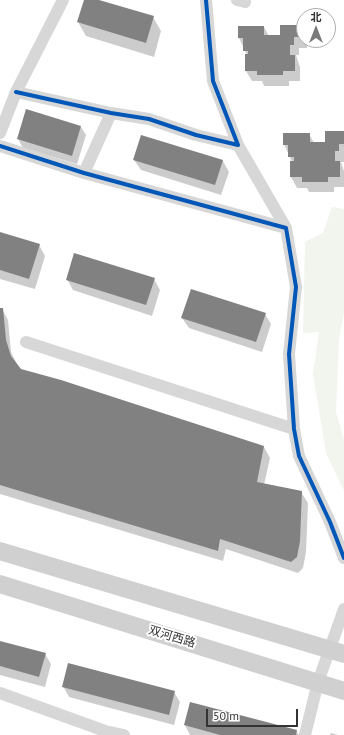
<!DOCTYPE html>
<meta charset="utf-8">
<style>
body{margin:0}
#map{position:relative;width:344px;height:735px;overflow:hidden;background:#fff;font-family:"PT Sans","Noto Sans SC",sans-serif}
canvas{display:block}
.north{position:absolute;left:296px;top:8px;width:40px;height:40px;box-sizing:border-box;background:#fff;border:1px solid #adadad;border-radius:50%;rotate:0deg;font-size:11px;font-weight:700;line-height:16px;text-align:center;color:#333}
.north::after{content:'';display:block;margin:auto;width:14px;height:18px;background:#7a7a7a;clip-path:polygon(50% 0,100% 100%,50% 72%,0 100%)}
.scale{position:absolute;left:206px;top:709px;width:92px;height:18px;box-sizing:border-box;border:2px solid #333;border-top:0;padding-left:5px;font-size:12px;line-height:14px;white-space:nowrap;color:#333;-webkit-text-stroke:3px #fff;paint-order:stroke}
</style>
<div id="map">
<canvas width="344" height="735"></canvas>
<div class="north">北</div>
<div class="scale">50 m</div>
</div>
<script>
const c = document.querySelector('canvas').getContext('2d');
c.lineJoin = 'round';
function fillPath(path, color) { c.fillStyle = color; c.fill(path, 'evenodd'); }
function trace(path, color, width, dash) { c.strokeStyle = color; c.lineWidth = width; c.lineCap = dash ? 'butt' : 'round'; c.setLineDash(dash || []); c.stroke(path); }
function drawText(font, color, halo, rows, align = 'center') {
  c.font = font + ' "PT Sans","Noto Sans SC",sans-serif'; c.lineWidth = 4; c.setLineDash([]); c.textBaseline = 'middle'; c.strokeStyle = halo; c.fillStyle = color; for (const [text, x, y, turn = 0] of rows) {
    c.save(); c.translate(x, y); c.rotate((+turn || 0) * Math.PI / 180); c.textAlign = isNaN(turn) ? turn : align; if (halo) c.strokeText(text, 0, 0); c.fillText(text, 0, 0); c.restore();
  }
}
fillPath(new Path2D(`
 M332,207L344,209V312L339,340L336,412L344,440V491L326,453L313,374L319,332L303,333L305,242L323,233Z`), '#f1f5ed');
fillPath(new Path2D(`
 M85,0H96L153,17L161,31L154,57L86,36L78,22Z
 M301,26L304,32V40H307V48H299V55H296L300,67V81H289V86H264L262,81H252L246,71L247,55L239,38V27H264L269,36H281Z
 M81,127L86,135L77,164L23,148L18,139Z
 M344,132V162H341L344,171V187H334V192H309L307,188H297L291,177L292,162L284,144L309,134L314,143H326Z
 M134,160L223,161L229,172L221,195L141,170Z
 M0,233L39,245L45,256L35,289L0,279Z
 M67,279H154L160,290L152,316L73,290Z
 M0,309H2L8,320L11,352L20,370L264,447L270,458L264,485L301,492L308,503L306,552L303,568L298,573L226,549L223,561L0,494Z
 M265,314L271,324L262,352L189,328L182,318Z
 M0,642L45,654L51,664L45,687L0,675Z
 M63,686L174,692L180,702L174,725L69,697Z
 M191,703L296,731L299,735H190L185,725Z
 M331,733L338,735H330Z`), '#0003');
fillPath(new Path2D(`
 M84,0H99L154,16L146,43L77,22Z
 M280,25H301V37H294V45H290V55H295V71H283V75H257V71H245V54H248V51H243V38H238V26H264V35H280Z
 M26,109L81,126L72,156L17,139Z
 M325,131H344V144H339V151H335V161H340V177H328V182H302V177H290V161H294V157H288V145H283V133H310V142H325Z
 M141,135L223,160L215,185L133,160Z
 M0,232L40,244L29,279L0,270Z
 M74,253L155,278L146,305L66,280Z
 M191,289L266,313L256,342L181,318Z
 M0,308H3L6,340L11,356L21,369L61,380L264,446L257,482L302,491L300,541L297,557L291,562L220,539L218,551L0,485Z
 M0,641L46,653L39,677L0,666Z
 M68,663L175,691L169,715L62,687Z
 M190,702L297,730L296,735H220L184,725Z`), '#818181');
trace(new Path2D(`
 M237,0L245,2
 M16,92L111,113L149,119L196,135L238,145L213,81L206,0
 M0,133L16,92L63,0
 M238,145L286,228
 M0,146L84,173L286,228L296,287L289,354L294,429L299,456L330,522L344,558
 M84,173L111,113
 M26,342L294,429
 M0,693L105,731L124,735
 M305,735L318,682L344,609`), '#d7d7d7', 12);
trace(new Path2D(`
 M0,551L344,654
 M0,584L344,691`), '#d0d0d0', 18);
trace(new Path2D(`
 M16,92L111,113L149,119L196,135L238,145L213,81L206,0
 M0,146L84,173L286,228L296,287L289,354L294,429L299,456L330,522L344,558`), '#0057b8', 4);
drawText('12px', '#333', '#fff', [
 ["双河西路",172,637,17]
]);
</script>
